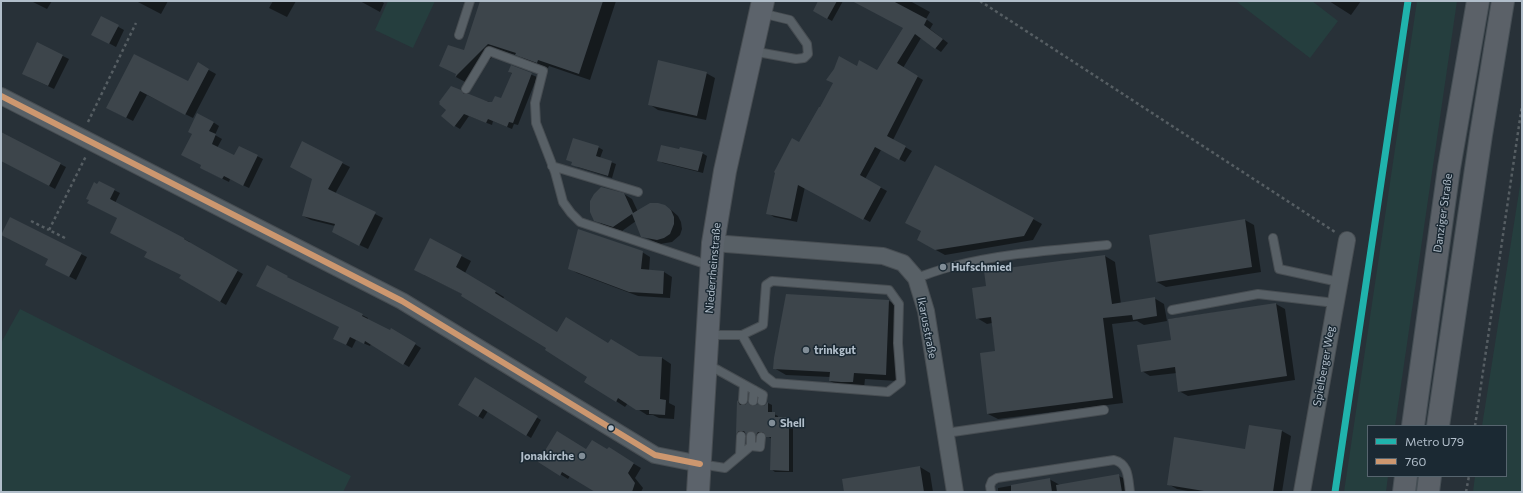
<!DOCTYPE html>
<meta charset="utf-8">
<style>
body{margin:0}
#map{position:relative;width:1523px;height:493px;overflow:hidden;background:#283138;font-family:Commissioner,sans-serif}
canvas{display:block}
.frame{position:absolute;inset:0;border:2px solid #b1beca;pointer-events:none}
.legend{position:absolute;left:1367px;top:425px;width:140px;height:52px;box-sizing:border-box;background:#1b2933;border:1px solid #57656f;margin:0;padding:5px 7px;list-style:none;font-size:12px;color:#b1beca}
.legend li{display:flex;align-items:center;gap:8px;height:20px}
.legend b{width:20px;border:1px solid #57656f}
</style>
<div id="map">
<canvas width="1523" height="493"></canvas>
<div class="frame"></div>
<ul class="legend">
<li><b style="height:5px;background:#20b3ac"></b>Metro U79</li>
<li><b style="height:5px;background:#cd976f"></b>760</li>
</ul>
</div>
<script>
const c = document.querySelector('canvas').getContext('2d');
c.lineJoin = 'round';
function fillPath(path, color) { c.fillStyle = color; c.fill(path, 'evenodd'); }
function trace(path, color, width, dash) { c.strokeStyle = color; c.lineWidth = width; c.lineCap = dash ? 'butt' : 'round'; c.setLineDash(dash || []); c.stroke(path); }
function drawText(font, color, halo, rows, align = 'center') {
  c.font = font + ' Commissioner,sans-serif'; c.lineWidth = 3; c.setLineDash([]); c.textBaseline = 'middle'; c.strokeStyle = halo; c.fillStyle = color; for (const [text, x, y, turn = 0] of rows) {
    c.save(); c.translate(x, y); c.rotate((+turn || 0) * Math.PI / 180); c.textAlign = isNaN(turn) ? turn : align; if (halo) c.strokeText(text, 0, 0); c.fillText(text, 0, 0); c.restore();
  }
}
fillPath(new Path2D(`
 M388,1H435L413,48L375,30Z
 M1238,1H1312L1338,21L1310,58L1237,2Z
 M1417,1H1457L1395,426H1368V476H1388L1386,492H1344Z
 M1522,173V492H1473L1475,476H1506V426H1482Z
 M20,309L351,476L343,492H1V343Z`), '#253e3e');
fillPath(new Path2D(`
 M31,1H52L47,9Z
 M136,1H168L161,14Z
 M273,1H296L287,17L269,8Z
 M360,1H381L384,3L380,12Z
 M481,1H616L590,80L549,66L548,68L528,61L519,56L499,50L467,83L456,77Z
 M819,1H843L832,21L814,11Z
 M865,1H910L930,12L926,19L933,24L930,29L948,43L941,52L921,38L903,68L923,80L893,140L912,151L905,162L881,150L865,179L887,191L870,222L805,187L797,222L774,217L768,213L800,144L857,67L878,72L904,28Z
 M1329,1H1361L1351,15Z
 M102,18L124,30L116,47L99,38Z
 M38,44L69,59L54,89L29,77Z
 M134,55L188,83L198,64L216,74L193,118L147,95L133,121L115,112Z
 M511,66L537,77L518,125L514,124L512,129L493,121L492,125L469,116L460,129L455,126L460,91L466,95L493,103L502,100L513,74L509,72Z
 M706,73L715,78L706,120L658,110L649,104Z
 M213,122L219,126L215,135L222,139L217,148L235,157L257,156L263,159L249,188L230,179L229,182L207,171L203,165L189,158Z
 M1,133L66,167L55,189L1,160Z
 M598,147L603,150L600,158L616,164L612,178L577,167Z
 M702,153L707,156L703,173L663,163L658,160Z
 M342,163L350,167L335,194L383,218L368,249L341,236L335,226L311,220L303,216L313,178Z
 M114,190L120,193L115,203L184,239L190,242L189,244L243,274L226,305L180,278L182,275L148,252L119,218L94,206Z
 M624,194L632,199L638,212L670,209L678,216L681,222L682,229L680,235L672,242L660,244L642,236L636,221L622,231L603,225L595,220Z
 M1033,219L1042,224L1033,240L945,255L918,240Z
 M1245,220L1254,225L1261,272L1166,287L1157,282L1150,236Z
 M430,240L471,261L465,273L504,297L503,299L557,333L609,344L639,357L662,358L671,364L669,403L675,406L674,419L659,418L653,415H647L628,403L625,407L616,401L589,376L548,348L463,294L424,275Z
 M642,252L650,257L649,271L664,272L672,277L670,298L638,296L577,273L569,268Z
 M81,254L87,257L76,280L53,268L50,259Z
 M1105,256L1115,262L1121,304L1154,298L1164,304L1167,321L1144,325L1137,321L1112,324L1123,403L998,419L988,414L996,352L992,323L987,324L977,318L988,287Z
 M268,266L293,281L362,315L368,318L367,320L390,331L391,329L421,348L409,367L371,344L370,346L356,340L352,348L339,341L340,327Z
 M889,301L900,307L897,381L865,379L864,388L841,387L830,381V377L786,375L774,368Z
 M1276,304L1285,309L1295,380L1188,396L1179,391L1177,373L1150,376L1142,371L1172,341L1169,319Z
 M475,379L541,420L531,438L488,411L483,419L459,405Z
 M738,402L743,406L748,404L752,406L764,407L768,403L772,405V413L778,416V418H789L793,421V472H775L771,469L772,439L767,436L766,433L761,436L755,433L751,435L747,433H743L740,436L737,434Z
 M1282,431L1291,436L1282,492H1193L1177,489L1168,484L1246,450Z
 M609,449L641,468L635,478L643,488L641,492H597L570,476L568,479L540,462L587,450L608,451Z
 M920,467L930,473L933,492H845Z
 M1119,476L1131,482L1132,492H998V488L1049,479L1060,485Z`), '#0007');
fillPath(new Path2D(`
 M480,1H603L579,74L538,60L537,63L515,55L516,53L488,44L455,77L456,74L439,66L448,45L464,50Z
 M818,1H837L827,19L813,11Z
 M852,1H893L927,19L924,25L943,39L935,49L915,34L897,63L918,76L887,136L906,146L899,160L875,147L860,175L881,187L863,220L798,185L791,219L766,214L775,173L774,172L792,138L799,142L819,107H820L833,83L826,80L834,69L839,56L857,66L859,60L877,70L903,28Z
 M101,16L119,25L109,44L91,35Z
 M37,42L63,55L48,86L22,74Z
 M134,54L188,81L198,62L209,69L185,115L140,91L126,118L106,108Z
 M658,60L707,72L697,116L648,105Z
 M511,65L532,73L513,123L509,122L507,127L488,119L486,123L464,114L454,127L441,116L446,110L439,104L440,103L439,102L451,86L461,90L464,94H469L489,102H492L495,96L501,98L512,73L508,72Z
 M197,113L214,122L209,131L216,134L212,144L234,155L239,146L258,155L243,186L224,176L222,179L200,168L201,165L181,155L192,134L188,132Z
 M1,132L61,163L49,186L1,161Z
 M573,138L599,146L596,156L612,161L608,176L571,165L572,162L566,160Z
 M302,141L343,162L328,189L376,212L359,246L332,232L335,224L302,216L312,179L290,167Z
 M661,145L679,149L680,147L703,152L698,171L657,161Z
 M935,165L1034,218L1024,236L935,250L917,240L921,231L905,223Z
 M99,181L115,189L110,199L184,238V239L238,270L220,302L179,278L181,275L144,257L147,252L110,233L117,218L87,203L89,200L86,199L94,182L97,184Z
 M601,187L624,193L633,213L650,203H658L665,205L671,210L674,217V224L670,234L664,238L657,240L641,237L632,214L613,227L594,221L590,212V201L594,194Z
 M10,217L82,253L69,277L45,265L48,259L1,235Z
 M1245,219L1252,267L1156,282L1149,235Z
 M578,229L643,251L641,269L664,271L663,294L629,292L568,269Z
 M430,238L462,255L456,267L496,291L495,293L557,332L566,317L608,343L611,339L639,356L662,357L660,399L666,400L665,415L649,414V410H636L618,398L616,402L584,382L587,377L545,350L546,348L461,296L462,294L414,270Z
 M1105,255L1112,304L1155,297L1157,316L1133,320L1132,315L1103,318L1113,398L987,414L980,353L995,351L991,317L976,319L972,288L986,286L984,271Z
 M267,265L288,276L287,277L363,314L362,316L390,330L391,328L416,343L403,365L365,341L364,344L350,337L346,345L333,339L339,327L256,286Z
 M786,294L889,300L886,375L854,373L853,382H841L829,381L830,372L773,369L774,358Z
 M1276,303L1287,376L1178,392L1175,367L1141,372L1137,345L1171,340L1168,319Z
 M475,377L538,416L526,436L483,409L478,417L458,405Z
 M737,400L740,405H745L748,402L750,405L753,406L758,404L764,406L768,402V412H775V417H789V471L770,470L771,437H766L764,433L762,432H758L756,435L751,431L746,434L744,431H739L736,434Z
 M1249,425L1282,430L1273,492H1210L1167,485L1174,437L1245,449Z
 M557,431L586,449L592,440L607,449L609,447L634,463L628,473L635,483L632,492H595L562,472L560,476L538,462Z
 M920,466L924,492H844L842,479Z
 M1119,474L1122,492H1057L1056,485Z
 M1050,478L1052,492H1011V485Z`), '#3d454b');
const lane = new Path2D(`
 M459,35L470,1
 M752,51L796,59L804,58L808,54L807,44L790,20L761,13
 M466,89L489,51L543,71L535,103L536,123L555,172L563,202L571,213L580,222L711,266
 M552,166L638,192
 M1273,238L1279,269L1339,282
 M916,278C928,274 941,269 954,266C1004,253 1056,250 1107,245
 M1172,310L1258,294L1335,303
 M708,335H742L763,325L766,285L772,281L889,290L899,304L898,343L901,382L888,392L774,383L765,376L742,335
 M707,368L716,369L763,395L762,401
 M743,400L744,385
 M753,401L754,390
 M946,433L1104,410
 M751,446V436
 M740,455L741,436
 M700,464L725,468L751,446L760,447L761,437
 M991,492L990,486L992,481L997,478L1114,460C1129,464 1128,478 1130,492`);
const street = new Path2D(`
 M1,96L402,301L655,455L700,464
 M713,243L883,256L903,263L916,278L926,311L955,492
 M1302,492L1347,240`);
const secondary = new Path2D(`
 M698,492L713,243L725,171L763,1`);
const primary = new Path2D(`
 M1413,426L1449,168L1478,1
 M1438,426L1481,135L1503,1
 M1404,492L1406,476
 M1428,492L1430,476`);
trace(lane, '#474d52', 10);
trace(street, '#474d52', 18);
trace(secondary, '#474d52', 24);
trace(primary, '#454e54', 24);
trace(new Path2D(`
 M980,1L1335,232
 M88,122L136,23
 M31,221L49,230
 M65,238L49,230L86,156
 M1475,426L1522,105
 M1466,492L1469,476`), '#565e63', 2.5, [3, 3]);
trace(lane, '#586066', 8);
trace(street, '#586066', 16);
trace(secondary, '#5c636b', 22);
trace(primary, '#5b6168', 22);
trace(new Path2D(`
 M1,96L402,301L655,455L700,464`), '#cd976f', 6);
trace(new Path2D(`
 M1335,492L1408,1`), '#20b3ac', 7);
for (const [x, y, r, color] of [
 [943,267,4,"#818d97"],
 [806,350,4,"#818d97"],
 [772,423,4,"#818d97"],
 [611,428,3.5,"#b1beca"],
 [582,456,4,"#818d97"]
]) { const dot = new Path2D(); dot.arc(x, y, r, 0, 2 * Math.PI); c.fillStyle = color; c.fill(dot); trace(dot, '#1b2933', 1.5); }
drawText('11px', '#b1beca', '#1b2933', [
 ["Danziger Straße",1443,213,-82],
 ["Niederrheinstraße",713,268,-85],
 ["Ikarusstraße",927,328,79],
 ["Spielberger Weg",1324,366,-80]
]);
drawText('bold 11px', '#b1beca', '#1b2933', [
 ["Hufschmied",951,267],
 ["trinkgut",814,350],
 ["Shell",780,423],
 ["Jonakirche",574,456,"right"]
], 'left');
</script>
